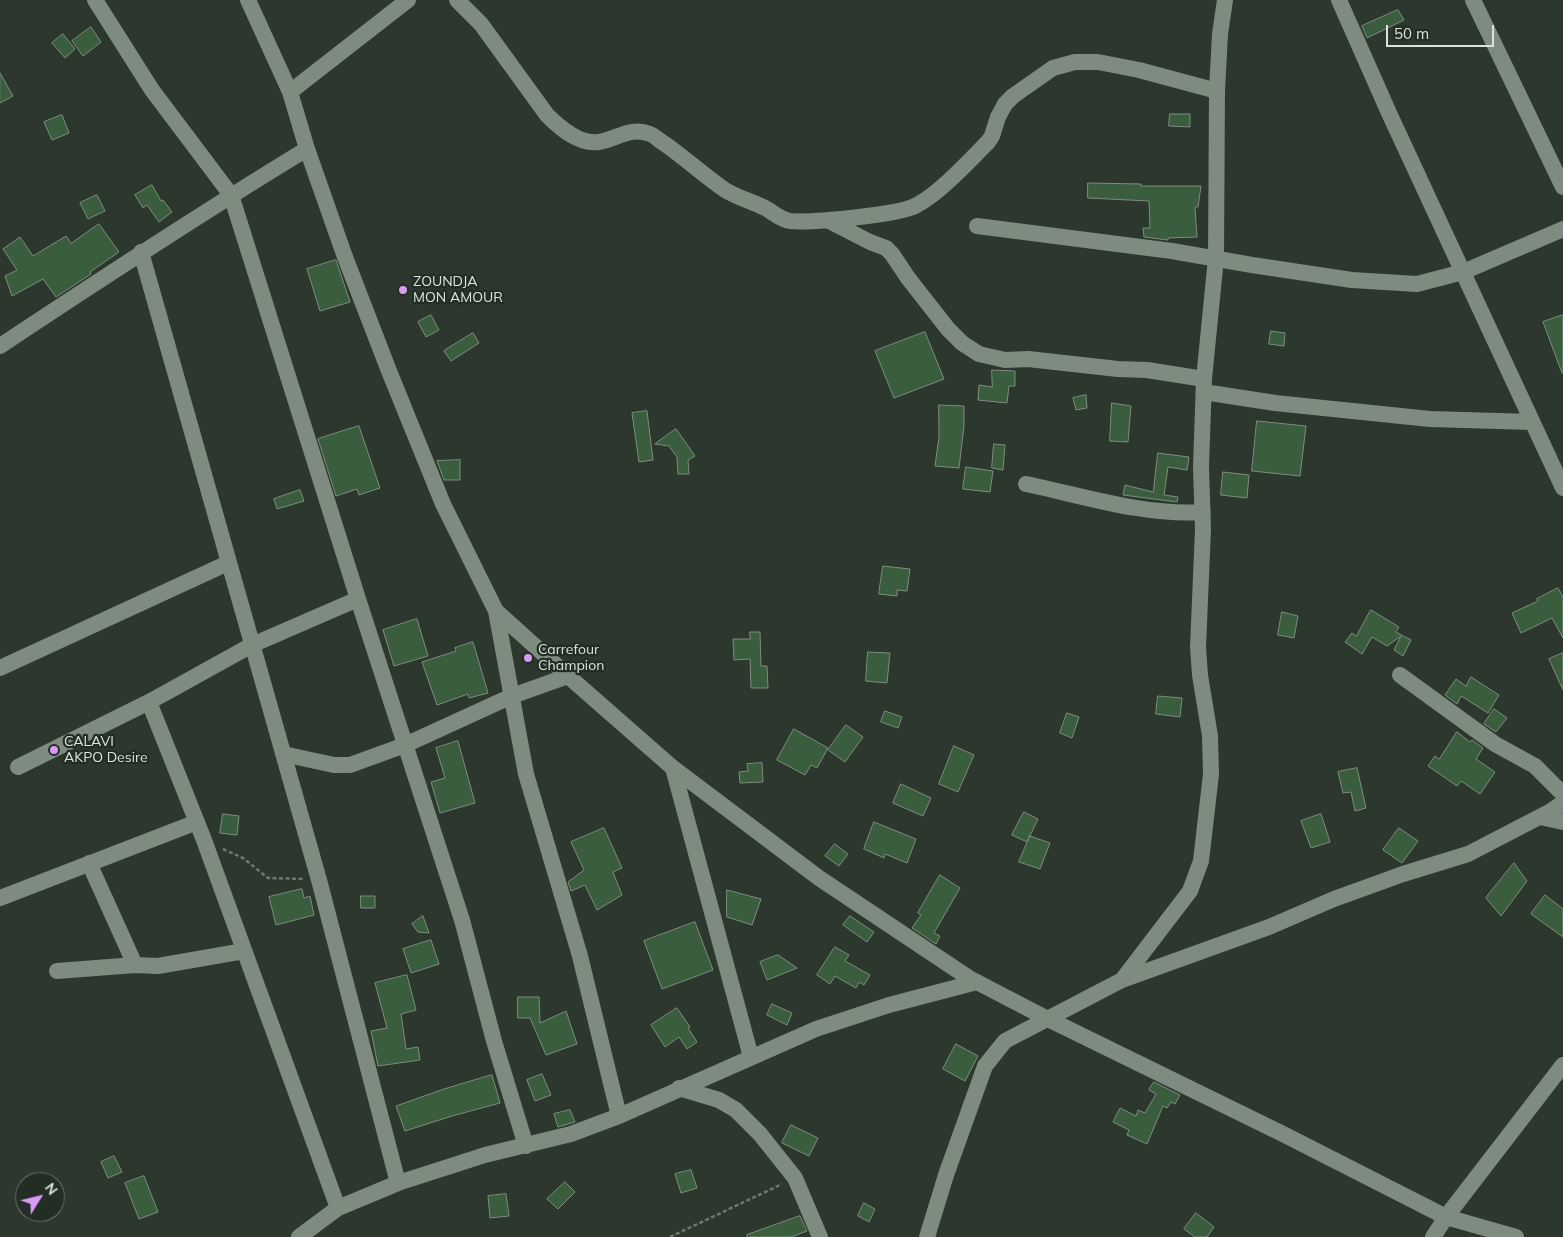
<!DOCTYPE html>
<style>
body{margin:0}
#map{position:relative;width:1563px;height:1237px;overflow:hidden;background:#2c372d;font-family:Mulish,sans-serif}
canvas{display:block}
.north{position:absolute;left:15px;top:1172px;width:50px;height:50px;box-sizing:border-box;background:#222d23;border:1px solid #6c756d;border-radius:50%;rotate:54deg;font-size:14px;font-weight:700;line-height:20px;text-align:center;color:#dbe2db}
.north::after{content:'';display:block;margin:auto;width:18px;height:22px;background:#d99af7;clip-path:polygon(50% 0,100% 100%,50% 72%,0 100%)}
.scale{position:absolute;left:1386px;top:25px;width:108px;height:22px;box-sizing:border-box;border:2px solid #dbe2db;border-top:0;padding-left:6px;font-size:15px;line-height:18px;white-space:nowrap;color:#dbe2db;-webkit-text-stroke:4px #222d23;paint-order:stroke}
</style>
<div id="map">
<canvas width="1563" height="1237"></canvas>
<div class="north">N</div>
<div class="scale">50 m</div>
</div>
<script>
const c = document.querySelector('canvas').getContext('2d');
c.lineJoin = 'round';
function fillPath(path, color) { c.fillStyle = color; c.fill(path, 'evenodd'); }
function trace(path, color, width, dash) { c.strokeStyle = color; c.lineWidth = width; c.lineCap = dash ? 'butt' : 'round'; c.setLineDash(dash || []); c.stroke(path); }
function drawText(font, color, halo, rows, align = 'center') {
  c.font = font + ' Mulish,sans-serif'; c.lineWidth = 4.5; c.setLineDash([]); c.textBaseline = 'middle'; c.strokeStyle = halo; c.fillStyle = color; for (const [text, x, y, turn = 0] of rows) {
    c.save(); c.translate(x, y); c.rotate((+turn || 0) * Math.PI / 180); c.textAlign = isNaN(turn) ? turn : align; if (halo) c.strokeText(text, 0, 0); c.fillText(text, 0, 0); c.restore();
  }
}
const building = new Path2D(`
 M1398,10L1404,20L1367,38L1362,26Z
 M91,27L101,42L83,56L72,41Z
 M63,34L75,49L65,58L52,43Z
 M0,73L13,96L0,103Z
 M1170,114H1190V127L1169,126Z
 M62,115L69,133L52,140L44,122Z
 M1088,183L1141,184V186H1201L1198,207H1195L1197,237L1168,238V240L1144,237L1143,228H1150L1149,201L1088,198Z
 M152,185L161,201L163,200L172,212L159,222L147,205L143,208L135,195Z
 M97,195L105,211L88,219L80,203Z
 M99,224L119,252L90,272L91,274L56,297L43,279L12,296L5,276L17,270L3,249L20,237L33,256L66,236L71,243Z
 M336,260L350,302L320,311L307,269Z
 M431,315L439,330L426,337L418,322Z
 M1563,315V373H1562L1543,322Z
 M1271,331L1285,333L1284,346L1269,344Z
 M925,332L944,379L894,398L875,351Z
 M473,333L479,343L451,361L444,351Z
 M992,370L1015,371V386H1009L1007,403L978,400L979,385L992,387Z
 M1086,395L1087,408L1076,410L1073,398Z
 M1112,403L1131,406L1128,442L1110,441Z
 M939,405L964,406V426L959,468L935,466L939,437Z
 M647,411L653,460L639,462L632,413Z
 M1257,421L1306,426L1300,476L1252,471Z
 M359,426L380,488L359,495L357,489L336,496L318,439Z
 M676,429L695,456L688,460L689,474H678L677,457L669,446L655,444Z
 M994,444L1005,445L1003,470L992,468Z
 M1158,453L1189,457L1187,470L1168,467L1164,495L1178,497L1177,502L1123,495L1125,485L1153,492Z
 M460,460V480H444L437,461Z
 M966,467L993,471L990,492L963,489Z
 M1223,472L1249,475L1247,498L1221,495Z
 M300,490L304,501L277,509L274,499Z
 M883,566L910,569L907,591L897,590V596L879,594Z
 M1558,588L1563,597V638L1552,618L1521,633L1512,613L1538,601L1537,599Z
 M1371,610L1399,627L1396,632L1411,640L1403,656L1394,650L1401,636L1387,646L1372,637L1362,654L1345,642L1352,633L1356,636Z
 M1282,612L1298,616L1294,638L1278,635Z
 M417,619L428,656L394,666L383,630Z
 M750,632H760L761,666H767L768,688H751L750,659L734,660L733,639H750Z
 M473,642L488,693L469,698L468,694L437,705L422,662L456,651L455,648Z
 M868,652L890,653L887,683L866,681Z
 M1563,653V690L1549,659Z
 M1471,677L1499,695L1488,713L1461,696L1457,704L1445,695L1456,679L1466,686Z
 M1158,696L1182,698L1180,717L1156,714Z
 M1494,709L1507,718L1496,732L1484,724Z
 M885,711L902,717L898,728L881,722Z
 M1067,713L1079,717L1072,738L1060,733Z
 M846,725L863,737L845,762L828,750Z
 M794,729L828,748L817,768L811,765L805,775L777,760Z
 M1457,732L1470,742L1472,740L1483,748L1476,759L1495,772L1480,794L1461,781L1457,786L1428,766L1435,756L1439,759Z
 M458,741L475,803L440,813L431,782L445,778L436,748Z
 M954,746L974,755L958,792L939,784Z
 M762,763L763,782L740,783L739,772L748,771L747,764Z
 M1357,768L1366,808L1355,811L1351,792L1343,793L1338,772Z
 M901,784L931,798L923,816L893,803Z
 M1024,812L1038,819L1027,842L1012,835Z
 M223,814L239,816L237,835L220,833Z
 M1321,814L1330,842L1311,848L1301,821Z
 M874,822L916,839L907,863L885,854L884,858L864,849Z
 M604,828L622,868L613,872L622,895L597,910L585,885L571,891L568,882L584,870L571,842Z
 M1399,828L1418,841L1402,863L1383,850Z
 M1030,836L1050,843L1040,869L1019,862Z
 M835,844L848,854L839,866L825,856Z
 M1514,863L1527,881L1501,916L1486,898Z
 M940,875L960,888L934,933L940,936L936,944L912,928L921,915L918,913Z
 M302,889L304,898L310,896L314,915L276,925L269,897Z
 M727,890L761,899L752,925L727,917Z
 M1545,895L1563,909V937L1531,914Z
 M361,896H375V908H361Z
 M423,916L429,933L418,932L412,924Z
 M850,916L874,932L867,942L843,925Z
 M695,922L713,970L662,989L644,941Z
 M431,940L439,964L411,973L403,949Z
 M835,947L849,955L845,961L870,975L864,985L859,982L856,988L835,976L830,984L817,975Z
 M778,955L797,968L767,980L760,962Z
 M407,975L416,1010L401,1014L406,1049L418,1047L420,1060L378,1066L371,1031L387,1028L375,983Z
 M518,997H539L540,1023L566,1011L577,1044L546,1055L530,1018H518Z
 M772,1004L792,1013L787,1025L767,1015Z
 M677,1008L690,1027L688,1028L697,1042L687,1049L679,1037L665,1047L651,1025Z
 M956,1044L978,1056L965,1081L943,1069Z
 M542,1074L551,1095L535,1101L527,1080Z
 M492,1075L500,1103L452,1116L405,1131L396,1106L444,1089Z
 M1154,1082L1180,1095L1175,1104L1171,1102L1167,1108L1163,1106L1147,1144L1127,1135L1129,1130L1113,1122L1120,1108L1136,1116L1138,1110L1145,1113L1156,1094L1149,1090Z
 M570,1110L575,1122L558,1127L554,1114Z
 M791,1125L818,1138L809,1156L782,1143Z
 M114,1156L122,1172L108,1178L101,1162Z
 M691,1170L697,1188L681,1193L675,1174Z
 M144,1176L158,1212L139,1219L125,1183Z
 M565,1182L575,1192L558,1209L547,1199Z
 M506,1194L509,1216L490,1218L488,1196Z
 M864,1203L875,1209L869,1222L858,1216Z
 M1196,1213L1214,1227L1207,1237H1195L1184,1229Z
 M800,1216L807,1231L791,1237H747V1235Z`);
fillPath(building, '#3a5e3d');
trace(building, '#7f8c80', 1);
trace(new Path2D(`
 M223,849L243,858L268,878L303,879
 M670,1237L782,1184`), '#6e786f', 2.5, [4, 2.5]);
trace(new Path2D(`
 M95,0L152,90L231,195L358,599L462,920L494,1041L526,1146
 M248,0L290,92L307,149L345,257L389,371L443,504L496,611L568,676L673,768L819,878L969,978L1048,1019L1283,1134L1446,1217L1516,1237
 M457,0L481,24L547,115C560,128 579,145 599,142C617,139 631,126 650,134C655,136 660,141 665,144C686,159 705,176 725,190C738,198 754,202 767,209C775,214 780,219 790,221C811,223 900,215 917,205C940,193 969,161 988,142L992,136L998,117L1005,104L1013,96L1053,68L1075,62H1098L1139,70L1217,91
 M1339,0L1389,113L1563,488
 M1473,0L1563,187
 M290,92L408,0
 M827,220L870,242L886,248L892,254L908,278L948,329L962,343L979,354L1005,360L1028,359L1118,369L1147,370L1204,379
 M977,226L1172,251L1252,265L1352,280L1417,284L1463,272L1563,229
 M141,252L319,880L398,1183
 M0,346C101,279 203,212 307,149
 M1204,392L1275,403L1430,419L1532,422
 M1026,484C1084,496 1144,516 1203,512
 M496,611L526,774L580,956L619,1116
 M0,668L228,563
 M1400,675L1495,744L1535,766L1563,794
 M149,702L204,840L338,1208
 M283,754L334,765H350L405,745L512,696L568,676
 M18,767L149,702L252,645L358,599
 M673,768L751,1057
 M1540,817L1563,822
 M89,863L135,965
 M0,898L197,822
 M57,971L135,965L158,966L244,951
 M1122,980L1269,927L1334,899L1403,874L1468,854L1551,811L1563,803
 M679,1088L719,1100L736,1110L760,1134L795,1178L820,1237
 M299,1237L338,1208L398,1183L485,1155L571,1134L619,1116L816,1029L889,1005L977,982
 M927,1237L946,1175L985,1066L1005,1041L1122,980L1190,891L1201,861L1211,774L1210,736L1200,675L1198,647L1203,529L1201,467L1204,379L1216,258L1217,91L1220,34L1225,0
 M1433,1237L1446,1217L1563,1065`), '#7e8b7f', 16);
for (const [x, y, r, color] of [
 [403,290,5,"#d99af7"],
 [528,658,5,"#d99af7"],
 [54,750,5,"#d99af7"]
]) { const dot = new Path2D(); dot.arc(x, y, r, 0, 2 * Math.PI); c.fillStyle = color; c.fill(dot); trace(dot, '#222d23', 2); }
drawText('14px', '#dbe2db', '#222d23', [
 ["ZOUNDJA",413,282],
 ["MON AMOUR",413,298],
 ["Carrefour",538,650],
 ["Champion",538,666],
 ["CALAVI",64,742],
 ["AKPO Desire",64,758]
], 'left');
</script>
